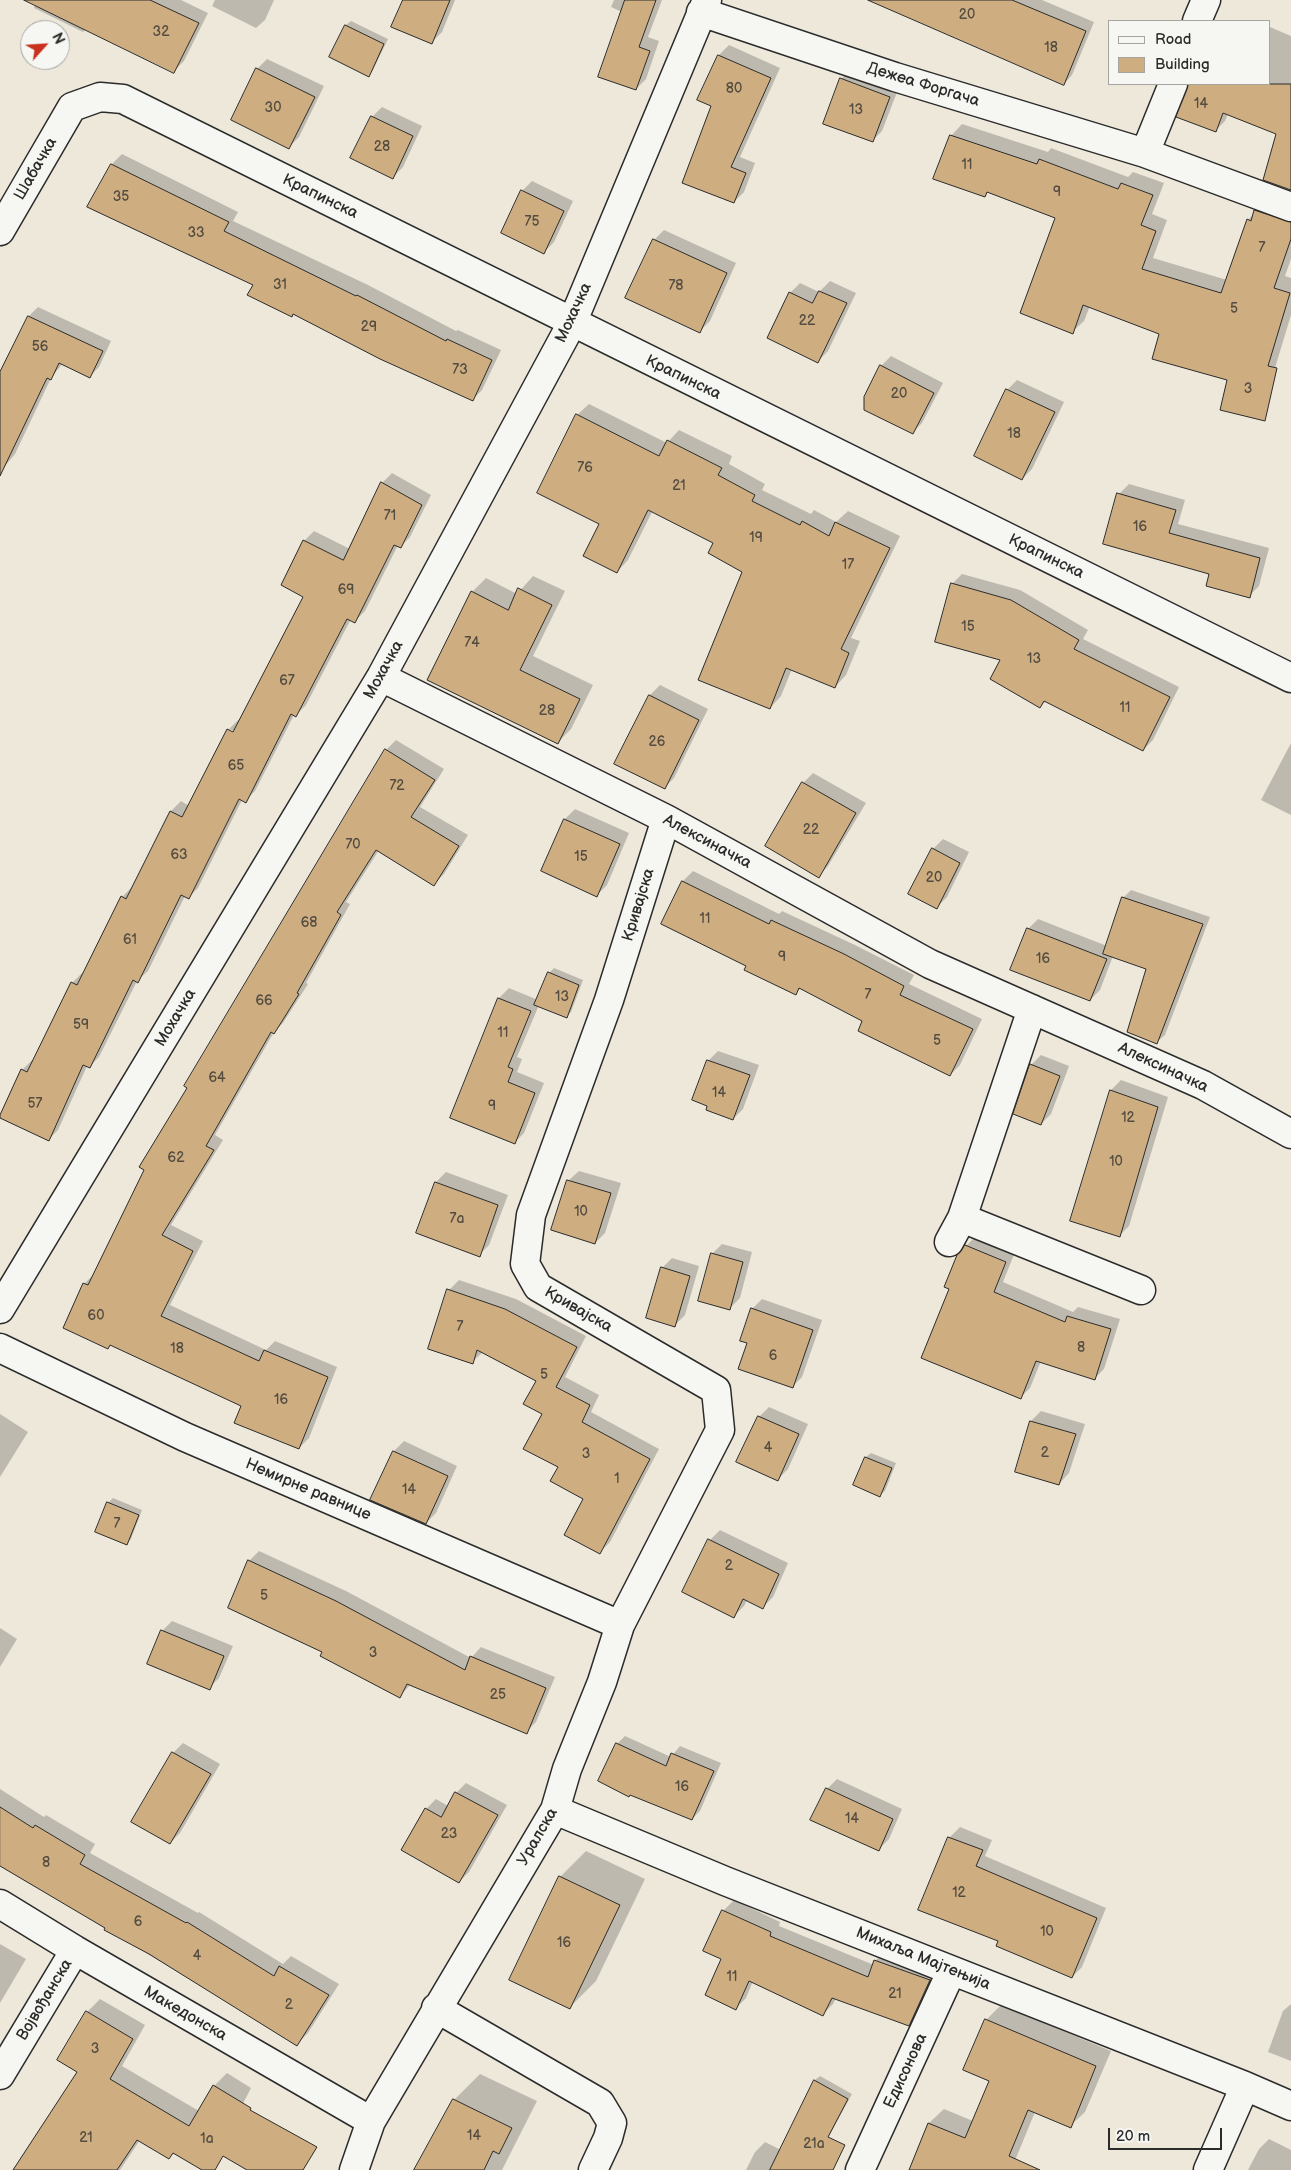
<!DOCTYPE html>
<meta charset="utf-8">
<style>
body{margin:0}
#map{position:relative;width:1291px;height:2170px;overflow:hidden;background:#eee8db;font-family:"Balsamiq Sans",sans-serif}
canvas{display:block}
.legend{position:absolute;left:1108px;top:20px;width:162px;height:65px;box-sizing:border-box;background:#f6f6f2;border:1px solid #a5a5a2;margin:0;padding:6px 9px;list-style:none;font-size:15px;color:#2b2b2b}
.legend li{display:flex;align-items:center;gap:10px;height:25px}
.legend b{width:25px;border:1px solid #a5a5a2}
.north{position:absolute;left:20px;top:20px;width:50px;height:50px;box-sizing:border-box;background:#f6f6f2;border:1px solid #a5a5a2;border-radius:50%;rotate:64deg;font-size:14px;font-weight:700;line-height:20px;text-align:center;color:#2b2b2b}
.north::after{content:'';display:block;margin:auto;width:18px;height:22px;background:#c8321e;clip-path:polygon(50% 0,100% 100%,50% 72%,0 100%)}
.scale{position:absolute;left:1108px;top:2128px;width:114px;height:22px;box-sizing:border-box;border:2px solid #2b2b2b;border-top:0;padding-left:6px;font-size:15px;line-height:18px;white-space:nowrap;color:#2b2b2b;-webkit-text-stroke:4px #f6f6f2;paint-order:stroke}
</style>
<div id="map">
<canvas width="1291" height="2170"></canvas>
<ul class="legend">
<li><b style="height:6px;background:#f6f6f2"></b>Road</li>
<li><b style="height:14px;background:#ceae81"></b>Building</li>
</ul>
<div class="north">N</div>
<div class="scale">20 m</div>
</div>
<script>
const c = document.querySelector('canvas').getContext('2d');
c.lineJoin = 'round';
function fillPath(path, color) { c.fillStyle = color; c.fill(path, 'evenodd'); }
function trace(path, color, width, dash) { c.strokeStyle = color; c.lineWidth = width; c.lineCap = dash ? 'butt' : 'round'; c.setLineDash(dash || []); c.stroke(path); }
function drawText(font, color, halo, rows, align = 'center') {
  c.font = font + ' "Balsamiq Sans",sans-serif'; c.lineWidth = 4.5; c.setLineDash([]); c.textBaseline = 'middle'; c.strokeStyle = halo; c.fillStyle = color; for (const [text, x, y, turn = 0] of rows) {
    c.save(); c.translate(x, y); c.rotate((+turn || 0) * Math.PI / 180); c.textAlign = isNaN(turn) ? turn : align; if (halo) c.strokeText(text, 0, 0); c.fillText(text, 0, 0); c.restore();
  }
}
fillPath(new Path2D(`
 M37,0H181L208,13L184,61L174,71L86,29L83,32L34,8Z
 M215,0H274L265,20L256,28L212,6Z
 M404,0H455L442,32L432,42Z
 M614,0H662L648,37L659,41L646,79L636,89L622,12L611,7Z
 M871,0H1042L1094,22L1072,75L1064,84Z
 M351,21L388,39L373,70L368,75L331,57L346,25Z
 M1270,27L1291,36V187L1278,133L1228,114L1225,121L1216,130L1189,90L1190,84H1270Z
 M729,45L780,68L740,157L755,163L744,192L734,202L713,105L699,99L719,55Z
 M267,59L324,86L299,137L289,147L257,69Z
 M851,69L899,87L882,131L872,141L841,79Z
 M382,107L422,126L403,167L393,177L372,117Z
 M962,124L1048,152L1051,148L1128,177L1133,172L1164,183L1152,214L1167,220L1153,258L1227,280L1248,220L1267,199L1291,219V259L1285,276L1291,278V315L1272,378L1228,379L1161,333L1090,306L1084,321L1072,332L1057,217L989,191L985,195L951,136Z
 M122,154L238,212L233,221L368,285L456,331L458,330L501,350L482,390L472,400L254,284L112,164Z
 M532,181L573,201L554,242L544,252L502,232L522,191Z
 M664,230L736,263L710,321L700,331L654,240Z
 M830,281L856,293L828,351L818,361L790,293L800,283L819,292Z
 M38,307L111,341L99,367L90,376L63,363L51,378L15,454L0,472V375L29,316Z
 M891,356L943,383L922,423L912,433L865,398L881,366Z
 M1017,380L1064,402L1032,469L1022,479L1007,390Z
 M589,404L667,443L679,430L732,456L729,464L765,484L762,490L811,514L814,510L836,522L848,511L900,536L851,638L860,641L846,675L835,687L792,669L781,696L770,708L743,571L715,542L653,510L628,560L617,572L601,523L577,415Z
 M392,473L431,495L410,537L400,547L398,545L365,611L355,621L351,619L306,705L296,715H294L255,791L245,801L242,800L198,888L188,898L185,896L148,971L137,981L99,1057L89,1067L87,1066L58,1130L48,1140L22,1070L32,1060L34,1061L72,983L82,973L84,974L122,897L132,887L171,811L181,801L189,806L228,730L238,720L241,721L305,596L304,541L314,531L350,549L382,483ZM230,729L239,734L230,732Z
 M1129,484L1185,500L1178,524L1269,548L1259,586L1249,596L1119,494Z
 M962,574L1020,590L1088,630L1083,639L1179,687L1153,740L1143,750L1046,701L1040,707L1002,660L952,584Z
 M533,576L565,591L533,656L593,685L571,729L557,743L472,592L486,578L517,594Z
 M660,685L708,709L674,778L664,788L616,763L650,695Z
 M396,740L444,769L420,807L468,835L444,874L434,884L379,850L346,902L350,904L306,983L308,984L283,1023L274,1032L215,1135L223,1140L171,1225L203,1241L170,1305L266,1350L275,1341L337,1367L309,1438L299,1448L243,1405L111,1344L108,1348L84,1284L94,1274L189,1087L185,1086L386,750Z
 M1291,743V815L1261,800Z
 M813,773L866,803L828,866L818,876L767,845L803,783Z
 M575,809L629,833L607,885L597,895L565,819Z
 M943,839L969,852L947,897L937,907L933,849Z
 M693,871L779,914L782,911L855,945L914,975L909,984L982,1019L960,1065L950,1075L864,1021L801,988L796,993L748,965L663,923L683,881Z
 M1131,890L1210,917L1165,1035L1157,1042L1147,968L1113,956L1100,990L1090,1000L1028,929L1038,919L1107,946L1123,898Z
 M554,968L583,980L571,1012L566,1016L539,1005L517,1057L522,1059L517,1072L544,1083L524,1133L514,1143L499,998L509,988L538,1000L549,973Z
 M718,1051L759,1065L743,1109L733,1119L708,1061Z
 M1041,1055L1069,1066L1051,1114L1041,1124L1031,1065Z
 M1121,1080L1168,1097L1129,1226L1119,1236L1111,1090Z
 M579,1171L621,1183L605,1233L595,1243L568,1181Z
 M446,1172L508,1195L489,1245L479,1255L436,1182Z
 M976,1236L1015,1252L1003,1282L1073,1312L1078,1307L1120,1319L1104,1369L1094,1379L1041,1361L1030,1388L1020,1398L966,1246Z
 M722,1244L752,1252L740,1298L730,1308L712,1254Z
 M672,1258L699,1266L685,1315L675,1325L662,1268Z
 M459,1280L516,1299L586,1336L565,1377L599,1395L591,1412L659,1449L610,1542L600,1552L585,1498L559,1467L543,1414L538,1380L483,1352L472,1362L449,1290Z
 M762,1299L822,1320L802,1377L792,1387L748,1342L752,1309Z
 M769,1407L808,1424L788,1469L778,1479L759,1417Z
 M1041,1411L1085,1424L1069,1473L1059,1484L1016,1471L1031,1421Z
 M0,1414L28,1432L0,1477Z
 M404,1441L457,1466L436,1513L426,1523L372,1499L394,1451Z
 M871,1453L896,1463L885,1491L880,1495L854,1485L866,1457Z
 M113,1498L142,1510L131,1539L127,1543L108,1503Z
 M720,1530L788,1563L773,1597L763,1607L747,1600L744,1606L734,1616L684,1592L710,1540Z
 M259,1551L346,1591L471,1658L481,1647L555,1677L536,1722L526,1732L411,1684L399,1697L324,1651L249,1561Z
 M172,1621L233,1646L219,1678L209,1688L162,1631Z
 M0,1628L17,1639L0,1667Z
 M625,1736L671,1757L680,1746L721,1763L700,1811L692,1819L617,1744Z
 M183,1743L220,1764L180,1833L170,1843L173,1753Z
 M837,1779L902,1809L889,1839L879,1849L827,1789Z
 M466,1783L507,1805L469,1872L459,1882L426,1809L436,1799L448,1806L456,1793Z
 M0,1789L44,1817L46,1815L95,1844L90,1853L198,1913L199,1912L283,1964L291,1956L339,1984L308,2033L297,2044L0,1865Z
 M960,1827L992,1840L985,1856L1106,1908L1082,1967L1072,1977L1000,1940L920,1909L950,1837Z
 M586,1851L645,1879L596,1981L569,2008L560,1877Z
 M734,1900L780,1922L779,1926L874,1965L875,1961L885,1951L939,1970L919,2015L909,2025L836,1998L833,2004L823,2014L753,1981L746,1998L736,2008L723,1959L705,1951L724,1910Z
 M0,1944L26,1959L0,2003Z
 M100,1999L145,2025L122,2066L199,2111L214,2086L227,2073L251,2088L216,2156L174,2153L169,2158L140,2140L120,2170H14L79,2072L58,2060L87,2012Z
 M1291,2004V2061L1268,2052L1283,2011Z
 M1001,2005L1111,2051L1085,2112L1070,2126L1035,2112L1014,2163L1007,2170H910L929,2123L944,2109L973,2121L990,2080L986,2020Z
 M480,2074L537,2101L502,2170H417L454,2100Z
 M820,2076L852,2094L820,2153L785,2143L815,2080Z
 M1269,2139L1291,2150V2170H1248L1259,2149Z
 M765,2142L805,2162L801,2170H746L755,2152Z`), '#0003');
const building = new Path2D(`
 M24,0H150L199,23L174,73Z
 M403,0H450L432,44L391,27Z
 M625,0H656L639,47L650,51L636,90L598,77Z
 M868,0H1012L1086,31L1064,85Z
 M345,25L384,44L369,77L329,57Z
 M718,55L771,78L731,167L746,173L734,203L682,183L711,106L697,100Z
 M256,68L315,97L289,149L231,120Z
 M840,78L890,97L873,142L823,124Z
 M1188,84H1291V190L1263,180L1276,134L1223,113L1216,132L1176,117Z
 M371,116L413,136L393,179L350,158Z
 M950,135L1037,164L1039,159L1118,189L1121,183L1153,195L1141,225L1156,231L1142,269L1221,293L1247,219L1251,221L1254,210L1291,222V239L1274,288L1290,293L1268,366L1277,368L1265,421L1220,410L1227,380L1152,359L1159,334L1083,305L1073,334L1020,313L1055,218L987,192L985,197L933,179Z
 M111,164L229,222L224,231L356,296L357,295L446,341L447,339L492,360L473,401L380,359L293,314L292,317L247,295L253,285L87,207Z
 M521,190L564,211L544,254L501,233Z
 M653,239L727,273L700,333L625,298Z
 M819,291L847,303L818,363L767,338L789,292L812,303Z
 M28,316L103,351L90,378L59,363L51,380L47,378L0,476V372Z
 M880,365L934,393L913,434L864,410V397Z
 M1006,389L1055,412L1022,480L974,456Z
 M576,414L659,456L667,440L722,468L718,475L755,495L752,501L800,525L802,521L829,536L835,522L890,548L841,649L849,653L835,688L786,668L770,709L698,680L742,572L708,553L713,543L648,510L617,573L583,556L599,524L537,493Z
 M381,482L422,505L401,548L394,545L355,623L347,619L296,717L291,714L246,803L239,799L189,899L181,895L138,983L133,980L90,1068L83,1065L49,1141L0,1118V1115L21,1069L27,1072L71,982L77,985L121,896L126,899L170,811L182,817L227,729L233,732L303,597L281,585L303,540L343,560Z
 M1117,493L1176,510L1169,533L1260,558L1250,598L1206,586L1209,574L1103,544Z
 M951,583L1011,600L1079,640L1074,649L1170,697L1143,751L1044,701L1040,708L990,679L1000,660L935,642Z
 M518,588L552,605L520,670L580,699L558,744L427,680L471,591L508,610Z
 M649,695L699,720L665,789L614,764Z
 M385,749L435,780L411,817L459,846L434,886L376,850L337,912L341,915L297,993L299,994L274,1034L271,1032L206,1146L214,1150L162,1235L193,1251L161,1316L259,1361L264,1350L328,1377L299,1449L234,1423L241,1406L110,1345L108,1349L63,1328L83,1283L88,1285L144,1170L139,1167L187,1088L184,1086Z
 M802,782L856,813L819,878L765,846Z
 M564,819L620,844L597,897L541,871Z
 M932,848L960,863L937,909L908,894Z
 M682,881L769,924L771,920L844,954L904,986L900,995L973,1029L950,1076L858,1031L862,1021L799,988L796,995L744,970L746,966L661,924Z
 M1122,897L1203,924L1157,1044L1127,1032L1146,969L1103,954Z
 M1027,928L1107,959L1090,1001L1010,970Z
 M548,972L579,985L567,1018L534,1005Z
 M498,998L531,1011L508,1067L513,1069L508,1082L535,1093L515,1144L450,1118Z
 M707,1060L750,1075L733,1120L706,1110L707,1106L692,1100Z
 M1030,1064L1060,1076L1041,1125L1013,1114Z
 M1110,1090L1158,1107L1120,1237L1070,1221Z
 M567,1180L611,1193L595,1244L551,1230Z
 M435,1182L498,1205L480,1257L416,1233Z
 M965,1245L1006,1262L994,1292L1065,1322L1067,1316L1111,1329L1095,1380L1036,1361L1021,1399L921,1358L949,1289L944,1287L957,1255Z
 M711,1253L743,1262L730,1310L698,1301Z
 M661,1267L690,1276L675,1327L646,1318Z
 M447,1289L505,1309L577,1347L556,1387L590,1405L582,1422L650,1459L600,1554L564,1535L583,1499L550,1481L558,1467L523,1449L542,1414L523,1404L536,1381L477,1350L473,1364L428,1349Z
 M751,1308L813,1330L793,1388L738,1369L747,1343L740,1341Z
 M758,1416L799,1434L778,1481L736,1462Z
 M1030,1421L1076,1434L1059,1485L1015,1472Z
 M393,1451L448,1476L426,1524L370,1500Z
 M865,1457L892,1468L880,1497L853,1485Z
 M107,1502L139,1515L127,1545L95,1532Z
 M708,1539L779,1574L763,1609L743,1599L734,1618L682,1592Z
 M248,1560L336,1601L465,1670L470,1656L546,1688L527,1734L407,1684L400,1698L320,1656L322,1652L228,1608Z
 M161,1630L224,1656L210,1690L147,1664Z
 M616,1743L666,1766L671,1753L714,1771L692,1820L630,1795L629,1797L598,1781Z
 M172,1752L211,1774L170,1844L131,1822Z
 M826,1788L893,1819L879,1851L810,1820Z
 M455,1792L498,1815L459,1883L401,1850L425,1808L441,1817Z
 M0,1807L33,1828L35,1825L85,1855L80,1864L186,1923L187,1922L274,1976L279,1966L329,1995L297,2046L149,1954L104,1930L105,1928L0,1866Z
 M948,1837L983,1850L976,1866L1097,1918L1072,1978L996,1946L998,1941L918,1910Z
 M559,1876L620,1905L570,2009L509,1980Z
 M722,1910L771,1932L770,1936L868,1977L874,1960L930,1980L909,2026L832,1998L823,2016L749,1981L736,2010L705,1995L721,1959L703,1951Z
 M86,2011L133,2039L110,2079L189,2126L213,2085L251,2108L250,2110L317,2147L303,2170H247L223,2156L215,2170H202L173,2153L169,2159L137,2140L117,2170H13L77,2072L57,2060Z
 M985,2019L1096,2066L1071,2128L1028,2110L1009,2156L1040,2170H909L928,2123L965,2138L989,2081L963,2070Z
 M814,2080L848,2099L828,2137L845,2145L833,2170H770Z
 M453,2099L512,2128L499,2154L493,2151L484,2170H414Z`);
fillPath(building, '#ceae81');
trace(building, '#2b2b2b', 1);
const minor = new Path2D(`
 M701,12L895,77L1145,153L1291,207
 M1197,21L1206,0
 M1145,153L1173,84
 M0,231L72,107L100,97L123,99L1291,678
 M381,677L666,819L930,964L1203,1085L1291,1134
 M962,1218L1141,1290
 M949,1242L962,1218L1032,1009
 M0,1309L381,677L572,323L707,0
 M0,1348L185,1437L620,1625
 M555,1810L725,1881L1245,2086L1291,2106
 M0,1904L75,1950L371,2121
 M436,2008L600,2103L612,2123L608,2138L593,2170
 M0,2075L75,1950
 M354,2170L371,2121L555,1810L567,1769L602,1682L620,1625L720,1430L716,1390L538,1287L525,1264L531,1215L609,1000L666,819
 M860,2170L951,1972
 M1208,2170L1245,2086`);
trace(minor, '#2b2b2b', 31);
trace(minor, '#f6f6f2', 28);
drawText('14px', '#544c40', null, [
 ["20",967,15],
 ["32",161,32],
 ["18",1051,48],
 ["80",734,89],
 ["14",1201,104],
 ["30",273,108],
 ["13",856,110],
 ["28",382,147],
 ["11",967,165],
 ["9",1057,192],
 ["35",121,197],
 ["75",532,222],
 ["33",196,233],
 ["7",1262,248],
 ["31",280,285],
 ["78",676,286],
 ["5",1234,309],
 ["22",807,321],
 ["29",369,327],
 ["56",40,347],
 ["73",460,370],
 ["3",1248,389],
 ["20",899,394],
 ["18",1014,434],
 ["76",585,468],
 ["21",679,486],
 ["71",390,516],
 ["16",1140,527],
 ["19",756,538],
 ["17",848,565],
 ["69",346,590],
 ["15",968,627],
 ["74",472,643],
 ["13",1034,659],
 ["67",287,681],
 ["11",1125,708],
 ["28",547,711],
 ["26",657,742],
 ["65",236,766],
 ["72",397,786],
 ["22",811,830],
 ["70",353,845],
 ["63",179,855],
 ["15",581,857],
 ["20",934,878],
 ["11",705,919],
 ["68",309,923],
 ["61",130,940],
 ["9",782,957],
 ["16",1043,959],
 ["7",868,995],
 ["13",562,997],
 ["66",264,1001],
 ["59",81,1025],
 ["11",503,1033],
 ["5",937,1041],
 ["64",217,1078],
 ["14",719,1093],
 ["57",35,1104],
 ["9",492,1106],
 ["12",1128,1118],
 ["62",176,1158],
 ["10",1116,1162],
 ["10",581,1212],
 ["7a",457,1219],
 ["60",96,1316],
 ["7",460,1327],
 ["8",1081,1348],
 ["18",177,1349],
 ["6",773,1356],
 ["5",544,1375],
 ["16",281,1400],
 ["4",768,1448],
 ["2",1045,1453],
 ["3",586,1454],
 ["1",617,1479],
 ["14",409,1490],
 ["7",117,1524],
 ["2",729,1566],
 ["5",264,1596],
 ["3",373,1653],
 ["25",498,1695],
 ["16",682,1787],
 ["14",852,1819],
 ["23",449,1834],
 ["8",46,1863],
 ["12",959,1893],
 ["6",138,1922],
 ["10",1047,1932],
 ["16",564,1943],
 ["4",197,1956],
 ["11",732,1977],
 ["21",895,1994],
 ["2",289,2005],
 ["3",95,2049],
 ["14",474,2136],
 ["21",86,2138],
 ["1a",207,2139],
 ["21a",814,2144]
]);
drawText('16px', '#2b2b2b', '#f6f6f2', [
 ["Дежеа Форгача",923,85,17],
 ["Шабачка",36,169,-60],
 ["Крапинска",320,197,26],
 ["Мохачка",574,313,-65],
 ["Крапинска",683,378,26],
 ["Крапинска",1046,557,26],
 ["Мохачка",384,670,-61],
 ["Алексиначка",707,842,28],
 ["Кривајска",639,905,-73],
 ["Мохачка",176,1018,-59],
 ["Алексиначка",1163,1068,25],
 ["Кривајска",578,1310,30],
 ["Немирне равнице",308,1490,23],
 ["Уралска",538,1837,-60],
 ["Михаља Мајтењија",923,1959,22],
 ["Војвођанска",45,2000,-59],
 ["Македонска",185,2014,30],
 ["Едисонова",906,2071,-65]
]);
</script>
